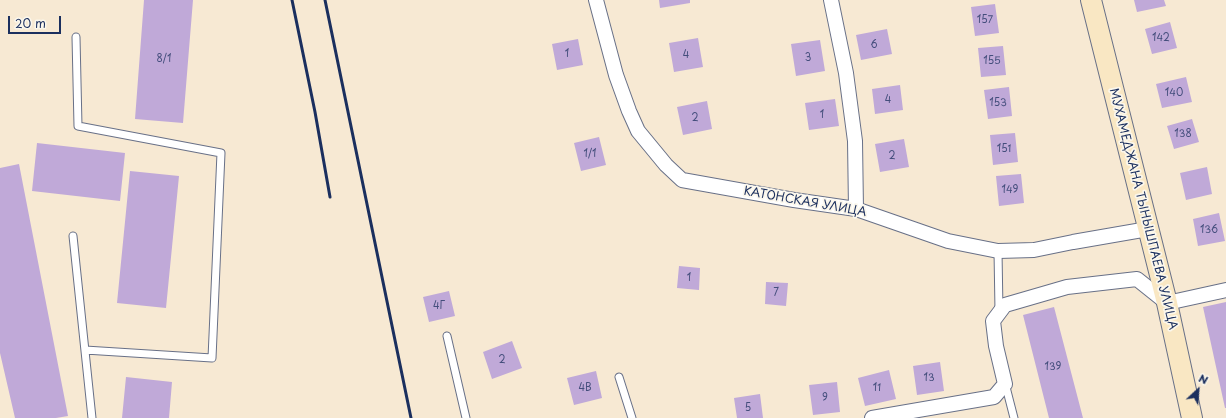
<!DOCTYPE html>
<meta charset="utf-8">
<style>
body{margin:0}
#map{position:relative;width:1226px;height:418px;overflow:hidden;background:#f7e9d3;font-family:"Playpen Sans",sans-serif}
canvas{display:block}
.north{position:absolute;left:1178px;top:370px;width:40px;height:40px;-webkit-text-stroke:3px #fbf7ec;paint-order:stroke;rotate:26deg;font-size:11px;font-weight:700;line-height:16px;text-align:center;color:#1b2f5e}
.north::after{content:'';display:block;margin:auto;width:14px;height:18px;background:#1b2f5e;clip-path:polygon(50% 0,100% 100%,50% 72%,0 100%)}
.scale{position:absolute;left:8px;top:16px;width:53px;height:18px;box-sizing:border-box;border:2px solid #1b2f5e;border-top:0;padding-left:5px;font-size:12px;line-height:14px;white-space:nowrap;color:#1b2f5e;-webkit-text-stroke:3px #fbf7ec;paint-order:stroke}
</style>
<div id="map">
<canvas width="1226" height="418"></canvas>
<div class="north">N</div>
<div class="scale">20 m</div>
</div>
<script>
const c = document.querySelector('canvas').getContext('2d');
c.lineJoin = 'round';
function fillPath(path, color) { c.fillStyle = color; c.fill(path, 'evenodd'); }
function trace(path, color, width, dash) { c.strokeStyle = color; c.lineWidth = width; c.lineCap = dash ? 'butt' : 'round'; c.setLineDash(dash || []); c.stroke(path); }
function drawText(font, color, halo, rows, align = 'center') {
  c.font = font + ' "Playpen Sans",sans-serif'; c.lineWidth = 3.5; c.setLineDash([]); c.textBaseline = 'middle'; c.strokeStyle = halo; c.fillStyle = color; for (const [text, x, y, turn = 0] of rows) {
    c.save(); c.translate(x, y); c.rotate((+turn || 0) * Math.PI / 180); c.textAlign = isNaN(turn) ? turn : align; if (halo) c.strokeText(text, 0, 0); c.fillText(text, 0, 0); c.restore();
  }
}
fillPath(new Path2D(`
 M144,0H193L183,123L135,119Z
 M659,0H690V3L660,8Z
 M1134,0H1164L1166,6L1137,12Z
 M995,4L999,33L975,36L971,7Z
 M1170,22L1177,48L1152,54L1145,29Z
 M887,29L892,54L861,60L856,35Z
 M698,38L703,67L674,72L669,43Z
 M578,39L583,65L557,70L552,44Z
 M820,40L825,71L796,76L791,44Z
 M1003,46L1006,75L981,77L978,48Z
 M1186,77L1192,102L1162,108L1156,84Z
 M900,85L903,110L875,114L872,89Z
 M1009,87L1012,116L988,119L984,90Z
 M835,99L839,126L809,130L805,103Z
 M707,101L712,129L683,135L677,107Z
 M1192,119L1199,142L1174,149L1167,126Z
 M1015,133L1018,162L993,165L990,135Z
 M599,137L606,165L581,171L574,143Z
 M904,139L909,167L880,172L875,144Z
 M37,143L125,153L120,201L32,191Z
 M19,164L68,416L56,418H15L0,353V168Z
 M1207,167L1212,194L1186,200L1180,173Z
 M130,171L179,176L166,308L117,303Z
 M1021,174L1024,203L999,206L996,176Z
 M1219,213L1225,241L1198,246L1193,219Z
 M679,266L700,268L699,290L677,288Z
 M766,282L788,283L786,306L765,304Z
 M449,291L455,316L429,322L423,297Z
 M1226,302V408H1225L1203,307Z
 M1054,307L1083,418H1049L1023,315Z
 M512,341L522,368L492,379L483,352Z
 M940,362L944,391L917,395L913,366Z
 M889,370L896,399L865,406L858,378Z
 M596,371L602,398L574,405L567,378Z
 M126,377L172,382L169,418H122Z
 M837,382L840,412L813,415L809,385Z
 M760,394L763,418H737L734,398Z`), '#c0a9d8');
const lane = new Path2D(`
 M76,37L78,126L221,153L212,358L85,350
 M73,236L92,418
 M998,251L999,311
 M447,336L466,418
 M619,377L632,418
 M1005,383L1014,418`);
const street = new Path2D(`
 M596,0L616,75L629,111L638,131L666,165L682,180L794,200L856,209L948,241L998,251L1034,250L1073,242L1148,229
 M831,0L846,73L855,141L856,209
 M872,418L994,397L1005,384L996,346L993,321L1005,305L1067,287L1137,279L1167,303L1226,290`);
const secondary = new Path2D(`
 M1091,0L1167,303L1192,418`);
trace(lane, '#687087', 9);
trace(street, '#687087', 16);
trace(secondary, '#687087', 22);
trace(lane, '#fff', 7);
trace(street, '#fff', 14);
trace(secondary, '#f9e7c3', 20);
trace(new Path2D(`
 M292,0L315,112L330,197
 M325,0L411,418`), '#1b2f5e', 3);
drawText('10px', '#444e7c', null, [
 ["157",985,20],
 ["142",1161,38],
 ["6",874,45],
 ["1",567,54],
 ["4",686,55],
 ["3",808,58],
 ["8/1",164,59],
 ["155",992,61],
 ["140",1174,93],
 ["4",888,100],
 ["153",998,103],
 ["1",822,115],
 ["2",695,118],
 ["138",1183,134],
 ["151",1004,149],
 ["1/1",590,154],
 ["2",892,156],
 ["149",1010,190],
 ["136",1209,230],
 ["1",689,278],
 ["7",776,293],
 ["4Г",439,306],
 ["2",502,360],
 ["139",1053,367],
 ["13",929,378],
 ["4В",585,388],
 ["11",877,388],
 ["9",825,398],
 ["5",748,408]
]);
drawText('12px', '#1b2f5e', '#fbf7ec', [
 ["КАТОНСКАЯ УЛИЦА",805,202,10],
 ["МУХАМЕДЖАНА ТЫНЫШПАЕВА УЛИЦА",1143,209,76]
]);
</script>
